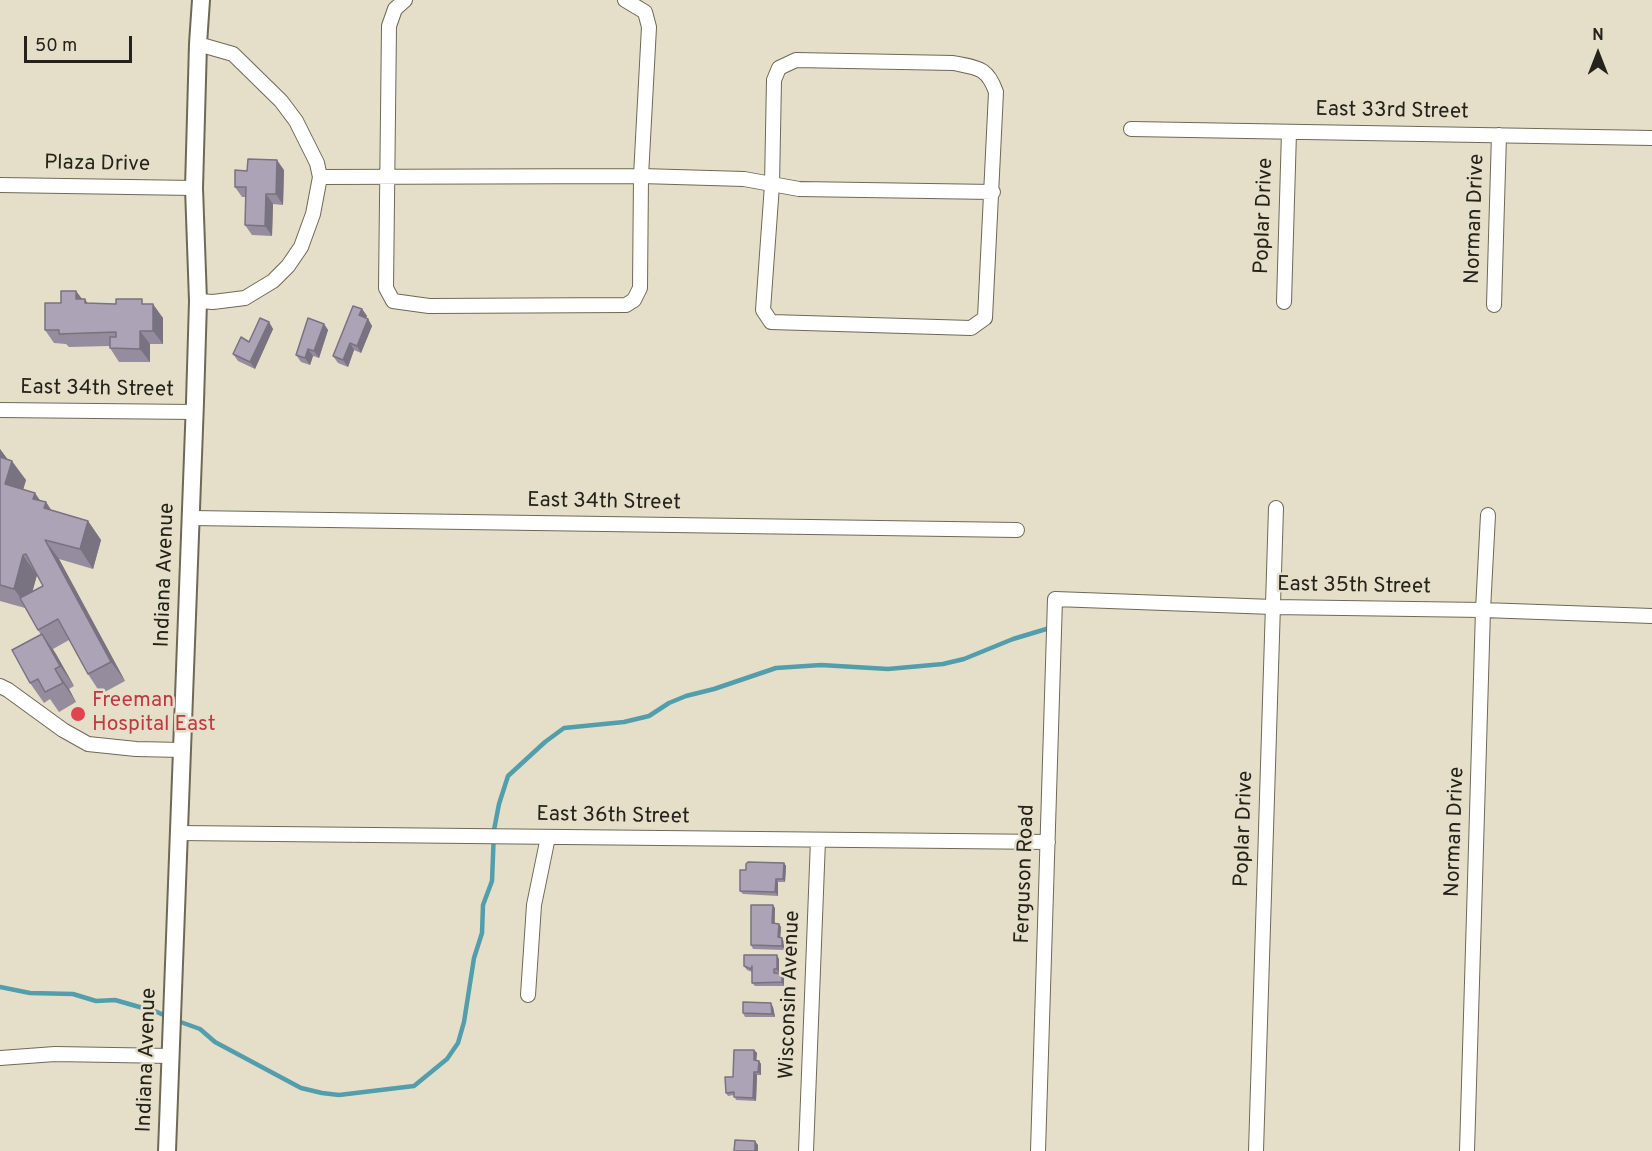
<!DOCTYPE html>
<style>
body{margin:0}
#map{position:relative;width:1652px;height:1151px;overflow:hidden;background:#e5dfc9;font-family:Overpass,sans-serif}
canvas{display:block}
.north{position:absolute;left:1568px;top:24px;width:60px;height:60px;-webkit-text-stroke:4px #e5dfc9;paint-order:stroke;rotate:0deg;font-size:16px;font-weight:700;line-height:24px;text-align:center;color:#24221a}
.north::after{content:'';display:block;margin:auto;width:21px;height:27px;background:#24221a;clip-path:polygon(50% 0,100% 100%,50% 72%,0 100%)}
.scale{position:absolute;left:24px;top:36px;width:108px;height:27px;box-sizing:border-box;border:3px solid #24221a;border-top:0;padding-left:8px;font-size:18px;line-height:21px;white-space:nowrap;color:#24221a;-webkit-text-stroke:4px #e5dfc9;paint-order:stroke}
</style>
<div id="map">
<canvas width="1652" height="1151"></canvas>
<div class="north">N</div>
<div class="scale">50 m</div>
</div>
<script>
const c = document.querySelector('canvas').getContext('2d');
c.lineJoin = 'round';
function trace(path, color, width, dash) { c.strokeStyle = color; c.lineWidth = width; c.lineCap = dash ? 'butt' : 'round'; c.setLineDash(dash || []); c.stroke(path); }
function fillPath(path, color) { c.fillStyle = color; c.fill(path, 'evenodd'); }
function drawText(font, color, halo, rows, align = 'center') {
  c.font = font + ' Overpass,sans-serif'; c.lineWidth = 5; c.setLineDash([]); c.textBaseline = 'middle'; c.strokeStyle = halo; c.fillStyle = color; for (const [text, x, y, turn = 0] of rows) {
    c.save(); c.translate(x, y); c.rotate((+turn || 0) * Math.PI / 180); c.textAlign = isNaN(turn) ? turn : align; if (halo) c.strokeText(text, 0, 0); c.fillText(text, 0, 0); c.restore();
  }
}
trace(new Path2D(`
 M0,987L30,993L73,994L96,1001L115,1000L157,1012L168,1017
 M175,1020L200,1029L215,1042L301,1088L322,1093L339,1095L414,1086L447,1059L458,1043L464,1022L474,958L482,933L483,905L492,881L494,830L499,804L508,776L545,742L564,728L624,722L649,716L669,703L686,696L714,689L776,668L821,665L888,669L943,664L964,659L1013,639L1053,627`), '#529ead', 4.5);
const minor = new Path2D(`
 M405,0L395,9L389,26L386,288L393,301L429,306L626,305L634,300L640,288L641,176L649,27L645,12L625,0
 M796,60L953,63C978,68 987,67 996,92L985,318L971,328L771,322L763,310L772,185L774,80L779,68Z
 M1131,129L1652,138
 M320,177L641,176L744,179L799,189L993,192
 M0,185L194,188
 M198,301L213,302L245,298L273,281L288,266L301,247L313,214L320,177L317,163L296,121L281,101L233,54L198,44
 M1284,302L1289,132
 M1494,305L1499,135
 M0,410L194,412
 M191,518L1017,530
 M0,686L8,690L63,730L88,744L136,749L182,750
 M179,833L1048,842
 M528,995L534,905L548,837
 M0,1058L55,1054L171,1056
 M806,1151L818,840
 M1038,1151L1055,599L1273,607L1483,610L1652,616
 M1256,1151L1276,508
 M1467,1151L1483,610L1488,515`);
const tertiary = new Path2D(`
 M167,1151L195,402L198,301L194,188L198,44L201,0`);
trace(minor, '#6e6956', 16);
trace(tertiary, '#6e6956', 20);
trace(minor, '#fff', 14);
trace(tertiary, '#fff', 16);
fillPath(new Path2D(`
 M284,170L283,205L273,204L272,236L252,235L245,225L246,197H242L235,187Z
 M76,291L82,299L88,304H146L163,318V344H150V362H119L110,348V346L69,347L66,344L54,343L45,330L61,303Z
 M362,309L367,316L366,318L368,319L372,326L361,353L354,350L348,367L338,363L333,356Z
 M269,322L273,329L255,369L238,361L233,354L249,342Z
 M324,324L328,330L319,358L313,356L310,365L301,362L296,355Z
 M0,449L7,459L26,480L23,489L40,501L46,502L51,510L88,521L101,540L93,569L59,559L125,681L101,694L88,674L69,640L53,649L74,686L69,689L76,702L59,712L50,699L44,703L30,683L41,635L25,608L0,601ZM37,575L43,586L32,592Z
 M784,863L786,866L785,882H778V896L743,894L740,891Z
 M775,908V923L779,924L781,927L780,938L784,942V950L753,949L751,945Z
 M779,959V973H776L782,974L784,977V986H755L752,983V972L747,970L744,966Z
 M773,1007L775,1017H745L743,1013Z
 M754,1050L757,1053L756,1060L759,1061L761,1064V1075H757L756,1101L736,1100L734,1095L728,1096L726,1093L733,1077Z`), '#958c9d');
fillPath(new Path2D(`
 M277,160L284,170L283,205L276,194Z
 M266,194L273,204L272,236L265,226Z
 M76,291L85,303V299L94,313L76,299Z
 M153,304L163,318V344L153,331Z
 M362,309L367,316L364,322L359,315Z
 M368,319L372,326L361,353L357,346Z
 M269,322L273,329L255,369L250,362Z
 M324,324L328,330L319,358L314,351Z
 M140,331L150,344V362L140,349Z
 M350,343L354,350L348,367L343,360Z
 M308,349L313,356L310,365L305,358Z
 M0,449L9,461L0,468Z
 M12,461L26,480L19,504L5,484Z
 M35,493L44,506L46,502L59,522L33,499Z
 M88,521L101,540L93,569L80,549Z
 M45,540L59,559L125,681L111,662Z
 M23,555L37,575L28,608L14,589Z
 M42,634L56,654L74,686L60,666Z
 M55,669L69,689L76,702L63,683Z
 M784,863L786,866L785,882L783,879Z
 M776,879L778,882V896L775,892Z
 M773,905L775,908L774,927L772,923Z
 M779,924L781,927L780,941L778,937Z
 M782,938L784,942V950L782,946Z
 M777,955L779,959V973L777,969Z
 M782,974L784,977V986L782,982Z
 M771,1003L773,1007L775,1017L772,1014Z
 M754,1050L757,1053L756,1064L754,1060Z
 M759,1061L761,1064V1075L758,1072Z
 M754,1072L757,1075L756,1101L753,1098Z
 M755,1141L758,1145V1151H755Z`), '#797280');
const building = new Path2D(`
 M248,159L277,160L276,194H266L265,226L245,225L246,187H235V170L247,171Z
 M61,291H76V299H85V303L116,304V299H142V304H153V331H140V349L110,348V337H116V332L59,334V330H45V303H61Z
 M353,306L362,309L359,315L368,319L357,346L350,343L343,360L333,356Z
 M260,318L269,322L250,362L233,354L241,337L249,342Z
 M308,318L324,324L314,351L308,349L305,358L296,355Z
 M0,457L12,461L5,484L35,493L33,499L46,502L44,508L88,521L80,549L45,540L111,662L88,674L58,619L38,630L20,598L43,586L26,554L23,555L14,589L0,585Z
 M42,634L60,666L55,669L63,683L45,692L38,679L30,683L12,650Z
 M748,862L784,863L783,879H776L775,892L740,891V870H746V864Z
 M751,905H773L772,923L779,924L778,937L782,938V946L751,945Z
 M744,955H777V969H774V973L782,974V982L752,983V966L751,969L744,966Z
 M743,1002L771,1003L772,1014L743,1013Z
 M734,1050H754V1060L759,1061L758,1072H754L753,1098L734,1097V1092L726,1093L725,1077H733Z
 M735,1140L755,1141V1151H734Z`);
fillPath(building, '#ada3b7');
trace(building, '#797280', 1.5);
for (const [x, y, r, color] of [
 [78,714,8,"#e0444e"]
]) { const dot = new Path2D(); dot.arc(x, y, r, 0, 2 * Math.PI); c.fillStyle = color; c.fill(dot); trace(dot, '#e5dfc9', 2); }
drawText('21px', '#24221a', '#e5dfc9', [
 ["East 33rd Street",1392,112,1],
 ["Plaza Drive",97,165,1],
 ["Poplar Drive",1265,216,-88],
 ["Norman Drive",1476,219,-88],
 ["East 34th Street",97,390,1],
 ["East 34th Street",604,503,1],
 ["Indiana Avenue",166,575,-88],
 ["East 35th Street",1354,587,1],
 ["East 36th Street",613,817,1],
 ["Poplar Drive",1245,829,-88],
 ["Norman Drive",1456,832,-88],
 ["Ferguson Road",1026,874,-88],
 ["Wisconsin Avenue",791,995,-88],
 ["Indiana Avenue",148,1060,-88]
]);
drawText('21px', '#be3a42', '#e5dfc9', [
 ["Freeman",92,702],
 ["Hospital East",92,726]
], 'left');
</script>
